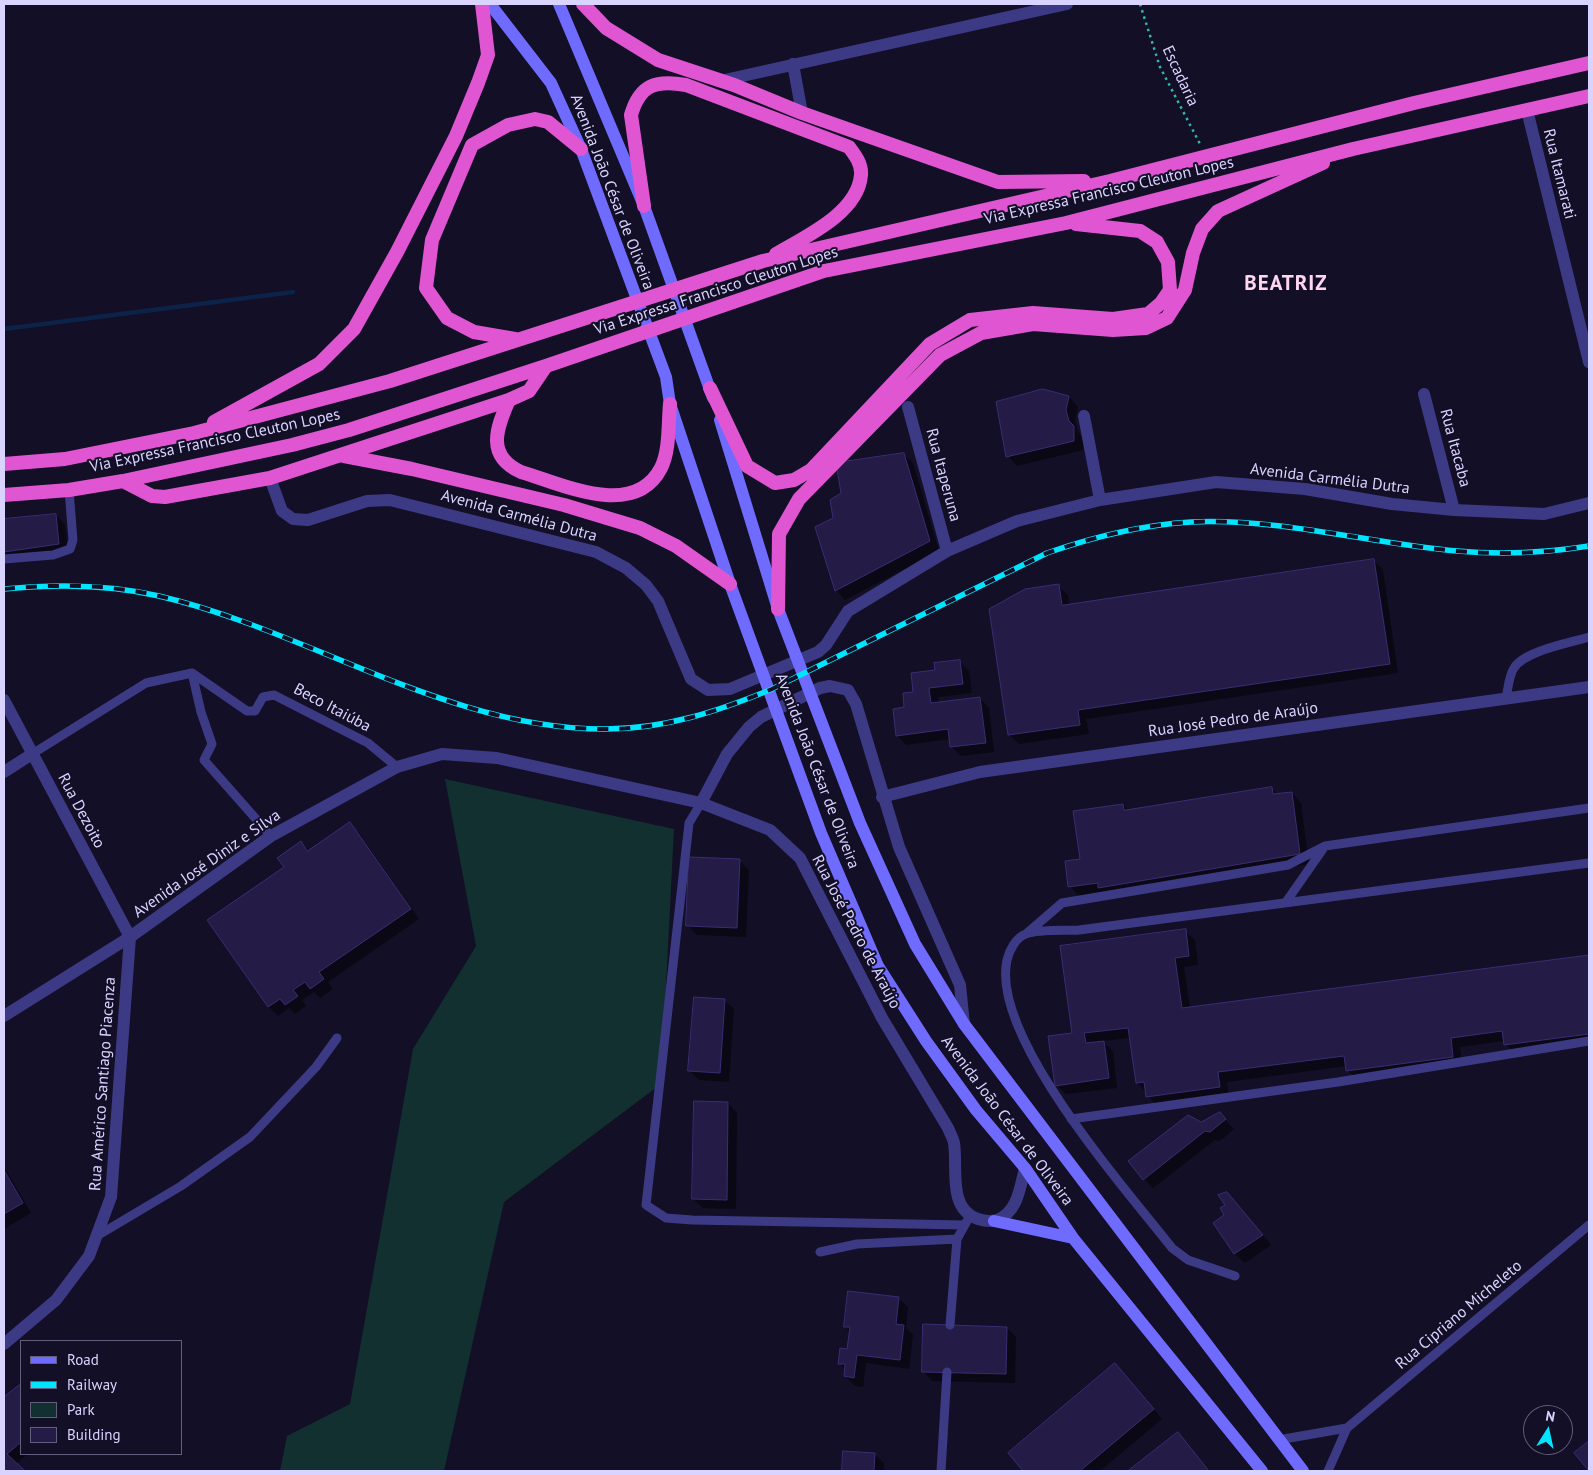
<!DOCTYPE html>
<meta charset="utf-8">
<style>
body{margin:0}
#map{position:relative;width:1593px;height:1475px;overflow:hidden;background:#130f26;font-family:"PT Sans",sans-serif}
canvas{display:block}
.frame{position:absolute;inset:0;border:5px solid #d9d4ff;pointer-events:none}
.legend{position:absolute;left:20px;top:1340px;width:162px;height:115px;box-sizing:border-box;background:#130f26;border:1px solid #625e7d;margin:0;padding:6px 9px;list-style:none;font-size:15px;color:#d9d4ff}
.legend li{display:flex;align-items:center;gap:10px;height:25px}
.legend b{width:25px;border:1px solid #625e7d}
.north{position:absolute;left:1523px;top:1405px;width:50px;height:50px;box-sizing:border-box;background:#130f26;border:1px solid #625e7d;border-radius:50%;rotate:10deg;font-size:14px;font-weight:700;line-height:20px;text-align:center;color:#d9d4ff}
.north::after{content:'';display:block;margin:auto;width:18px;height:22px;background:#00e5ff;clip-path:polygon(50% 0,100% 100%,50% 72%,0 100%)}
</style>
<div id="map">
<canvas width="1593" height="1475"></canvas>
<div class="frame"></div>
<ul class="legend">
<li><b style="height:6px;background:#6f6bff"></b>Road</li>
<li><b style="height:6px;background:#00e5ff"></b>Railway</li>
<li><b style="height:14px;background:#12302f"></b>Park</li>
<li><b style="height:14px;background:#241b47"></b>Building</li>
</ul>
<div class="north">N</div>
</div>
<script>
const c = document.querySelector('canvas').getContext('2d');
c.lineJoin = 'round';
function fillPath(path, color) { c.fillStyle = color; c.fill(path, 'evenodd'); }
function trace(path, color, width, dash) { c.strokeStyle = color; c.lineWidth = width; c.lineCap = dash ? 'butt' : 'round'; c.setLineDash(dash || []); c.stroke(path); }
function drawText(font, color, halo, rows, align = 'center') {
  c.font = font + ' "PT Sans",sans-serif'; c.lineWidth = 4; c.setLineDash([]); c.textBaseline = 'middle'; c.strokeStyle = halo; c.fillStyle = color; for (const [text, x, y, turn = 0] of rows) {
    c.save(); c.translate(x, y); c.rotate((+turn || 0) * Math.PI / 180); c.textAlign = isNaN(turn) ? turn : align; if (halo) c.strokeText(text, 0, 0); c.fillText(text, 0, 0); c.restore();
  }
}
fillPath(new Path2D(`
 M445,779L674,829L661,1084L504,1202L444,1471H280L287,1436L350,1404L413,1049L476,946Z`), '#12302f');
fillPath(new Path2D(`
 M1069,397L1078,407L1075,420L1078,432L1083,437V450L1017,466L1008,456Z
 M903,454L913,463L939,551L845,600L836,590L835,518Z
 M56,515L65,525L68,553L4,563V521Z
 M1373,560L1383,570L1398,673L1086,719L1089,734L1019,744L1010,735L991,609L1058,586L1068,595L1069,605Z
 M959,661L969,671L972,693L938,697L939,703L980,698L989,708L994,752L961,756L951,746L950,739L906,745L897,735L906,708L915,693L936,671Z
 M1272,789L1278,795L1292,793L1301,803L1309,864L1109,897L1079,896L1070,886L1081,860L1123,805L1128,810Z
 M349,823L359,833L419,919L328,982L333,989L320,998L314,992L302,1000L306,1006L295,1014L289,1008L278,1016L269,1007L285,867L301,843L309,851Z
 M739,860L749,870L746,937L697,935L688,926Z
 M1185,931L1195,940L1198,965L1184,967L1190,1008L1589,956V1044L1514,1054L1504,1041L1460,1047L1462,1066L1357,1079L1347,1070V1066L1227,1082L1229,1096L1157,1106L1137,1082L1131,1038L1102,1041L1113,1051L1117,1088L1066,1094L1056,1085L1074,1034Z
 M724,1000L734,1009L729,1082L699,1080L690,1071Z
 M728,1103L737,1113L736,1209L703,1208L693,1199Z
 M1220,1114L1234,1129L1220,1141L1215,1140L1153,1188L1144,1179L1201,1124Z
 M4,1166L31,1213L4,1229Z
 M1236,1203L1271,1245L1245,1263L1235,1254L1214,1223L1226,1216Z
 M898,1298L908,1307L906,1328L913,1335L909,1369L866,1363L863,1387L855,1386L845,1376L846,1370L839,1363L848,1350L850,1332L845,1326Z
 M1007,1328L1016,1337L1015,1383L932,1381L923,1371Z
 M1124,1374L1162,1419L1100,1471H1025L1010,1453Z
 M21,1385V1454H28L16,1464L23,1471H4V1399Z
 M1178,1434L1210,1471H1130Z
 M844,1452L874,1454L884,1463V1471H843Z`), '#0007');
trace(new Path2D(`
 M4,329L293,292`), '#0c2248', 4.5);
const building = new Path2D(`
 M1043,389L1069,396L1066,410L1069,421L1074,426V441L1006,457L996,402Z
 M904,453L930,541L835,591L815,527L833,518L830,500L841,493L836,463Z
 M56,514L59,544L4,552V519Z
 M1374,559L1390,664L1078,710L1080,725L1008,735L989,609L1025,589L1059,584L1062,605Z
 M960,660L963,684L929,688L931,703L980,697L986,743L950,747L948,729L896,736L893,709L904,707L903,693L913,692L911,673L935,670L934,663Z
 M1272,787L1273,794L1292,792L1300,854L1098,888V883L1068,887L1065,861L1080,859L1073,811L1123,804L1124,810Z
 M350,822L411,909L319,972L324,979L310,989L305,982L293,990L298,996L285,1005L280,999L268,1007L207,920L284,867L277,858L301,841L307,851Z
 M689,857L740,859L737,928L686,926Z
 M1186,929L1189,956L1175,958L1182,1008L1589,955V1034L1504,1045L1502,1031L1451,1038L1453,1057L1346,1071L1344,1056L1218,1072L1220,1087L1146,1097L1144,1082L1136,1083L1128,1028L1084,1033L1086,1043L1104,1041L1109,1078L1055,1086L1048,1036L1072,1033L1060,946Z
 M694,997L725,999L720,1073L688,1071Z
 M694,1101L728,1102L727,1200L692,1199Z
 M1220,1112L1226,1119L1210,1132L1205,1131L1143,1180L1128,1161L1188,1115L1201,1122Z
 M4,1170L23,1203L4,1214Z
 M1227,1192L1263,1235L1234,1254L1213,1223L1224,1215L1220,1208L1225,1205L1218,1195Z
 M848,1291L899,1297L896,1324L904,1325L900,1360L857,1355L854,1378L844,1376L845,1364H838L840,1348L847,1349L850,1327H844Z
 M923,1324L1007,1327L1006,1374L922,1372Z
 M1115,1363L1154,1409L1080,1471H1023L1008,1453Z
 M21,1384V1442L7,1454L25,1471H4V1397Z
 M1178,1432L1209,1471H1128Z
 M1589,1441V1471L1574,1453Z
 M843,1451L875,1453L874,1471H842Z`);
fillPath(building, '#241b47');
trace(building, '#3b2d73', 1);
trace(new Path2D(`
 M1140,4L1160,67L1200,144`), '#2fb8b0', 2.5, [2.5, 4]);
trace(new Path2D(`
 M4,559L53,555L70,549L73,540L69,490
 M192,673L201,712L212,744L204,760L271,836
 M1506,698C1508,689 1509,675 1514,668C1524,651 1570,643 1589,637
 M32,754L146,683L192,673L247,711H255L263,697L274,695L368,743L397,767
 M701,803L689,823L646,1205L666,1218L692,1220L965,1225
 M1286,902L1323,849
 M1026,934L1062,903L1288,865L1325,846L1589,808
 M1071,1119L1338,1082L1589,1041
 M97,1236L181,1186L250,1137L316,1067L337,1038
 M820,1252L857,1244L957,1239
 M1235,1276L1188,1260L1172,1248C1125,1188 990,1036 1007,960C1009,951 1016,937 1026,934C1039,929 1065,931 1079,930L1589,863
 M950,1325L957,1239L967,1221
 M1278,1440L1347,1428
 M941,1471L947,1372
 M1328,1471L1347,1428L1589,1225`), '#3d3a85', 9);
trace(new Path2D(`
 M793,64L802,113
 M720,81L1067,4
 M1527,110L1589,362
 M1424,394L1454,510
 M908,407L947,551
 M1084,416L1100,500
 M270,478L282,511L293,519L308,520L367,501L390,500L596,552L626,568L646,585L658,601L691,679L708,690L730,689L818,652L826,645L848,611L947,551L1017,521L1100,500L1216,482L1305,489L1392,504L1454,510L1544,514L1589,503
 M4,700L130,937L111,1197L89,1256L56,1300L4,1344
 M4,772L32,754`), '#3d3a85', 12);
trace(new Path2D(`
 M882,797L980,772L1589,687
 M701,803L727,754L749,727L761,717L820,688L830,686L848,690L856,704L899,847L960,985L964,1024
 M4,1016L130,937L271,836L397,767L442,754L497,758L701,803L770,830L800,858L882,1018L948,1128C950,1133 953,1138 954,1143C958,1167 947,1209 978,1219C984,1221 990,1222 997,1220C1018,1212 1020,1187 1025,1168`), '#3d3a85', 12);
trace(new Path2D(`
 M490,4L551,83L581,149L666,377L670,404L730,584L821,833L878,966L926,1041L976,1110L1025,1168L1073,1238L1262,1471
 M559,4L644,206L713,398
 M720,420L778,609L860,823L915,944L964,1024L1303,1471
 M994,1221L1073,1238`), '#6f6bff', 12);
trace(new Path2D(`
 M583,4L606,28L658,60L734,85L802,113L998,182L1084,181
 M644,206L631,115C640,84 656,80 686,85L849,147C855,155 862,164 861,175C858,213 805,237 776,254
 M515,339L474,332L447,318L426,288L432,240L472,145L508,125L535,119L548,122L581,149
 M546,366L529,391L509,400C496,429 486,456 521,472C562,484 634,520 661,468C670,450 668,424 670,404
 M710,388L747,466L775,483L794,480L811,470L930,344L970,320L1033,313L1113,319L1148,314L1161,303L1170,290L1168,262L1157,242L1140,231L1076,224
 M214,422L319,364L354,329L397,252L456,136L478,83L488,55L482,4
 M344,456L412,469L564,505L640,528L676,546L730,584
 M4,464L65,459L194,433L390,381L763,261L1110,181L1414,103L1589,63
 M123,481L152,496L165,497L270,478L509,400
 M4,495L69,490L123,481L292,445L349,430L546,366L824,271L1066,223L1353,149L1589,96
 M778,609L779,534L799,499L940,355L981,333L1033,324L1113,330L1146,328L1167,318L1185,290L1193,253L1202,229L1218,211L1323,163`), '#e055d1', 14);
const rail = new Path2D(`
 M4,589C55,584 108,584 159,596C309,631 449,730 606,729C665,729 719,711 772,689L1047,553C1093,537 1141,525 1191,522C1281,518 1368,543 1457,551C1502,555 1545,553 1589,546`);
trace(rail, '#00e5ff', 5.5);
trace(rail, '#130f26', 4, [11]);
drawText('16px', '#d9d4ff', '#130f26', [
 ["Escadaria",1180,76,65],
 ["Rua Itamarati",1559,174,76],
 ["Via Expressa Francisco Cleuton Lopes",1109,191,-13],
 ["Avenida João César de Oliveira",612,192,69],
 ["Via Expressa Francisco Cleuton Lopes",716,291,-18],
 ["Via Expressa Francisco Cleuton Lopes",215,441,-12],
 ["Rua Itacaba",1455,448,75],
 ["Rua Itaperuna",943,475,75],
 ["Avenida Carmélia Dutra",1330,479,7],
 ["Avenida Carmélia Dutra",519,516,15],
 ["Beco Itaiúba",332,708,28],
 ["Rua José Pedro de Araújo",1233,720,-8],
 ["Avenida João César de Oliveira",817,771,69],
 ["Rua Dezoito",81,811,62],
 ["Avenida José Diniz e Silva",207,864,-35],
 ["Rua José Pedro de Araújo",856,932,62],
 ["Rua Américo Santiago Piacenza",103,1084,-86],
 ["Avenida João César de Oliveira",1007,1121,53],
 ["Rua Cipriano Micheleto",1459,1315,-40]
]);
c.letterSpacing = '1px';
drawText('bold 21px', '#ffd6f0', '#130f26', [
 ["BEATRIZ",1286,284]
]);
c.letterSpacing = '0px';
</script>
